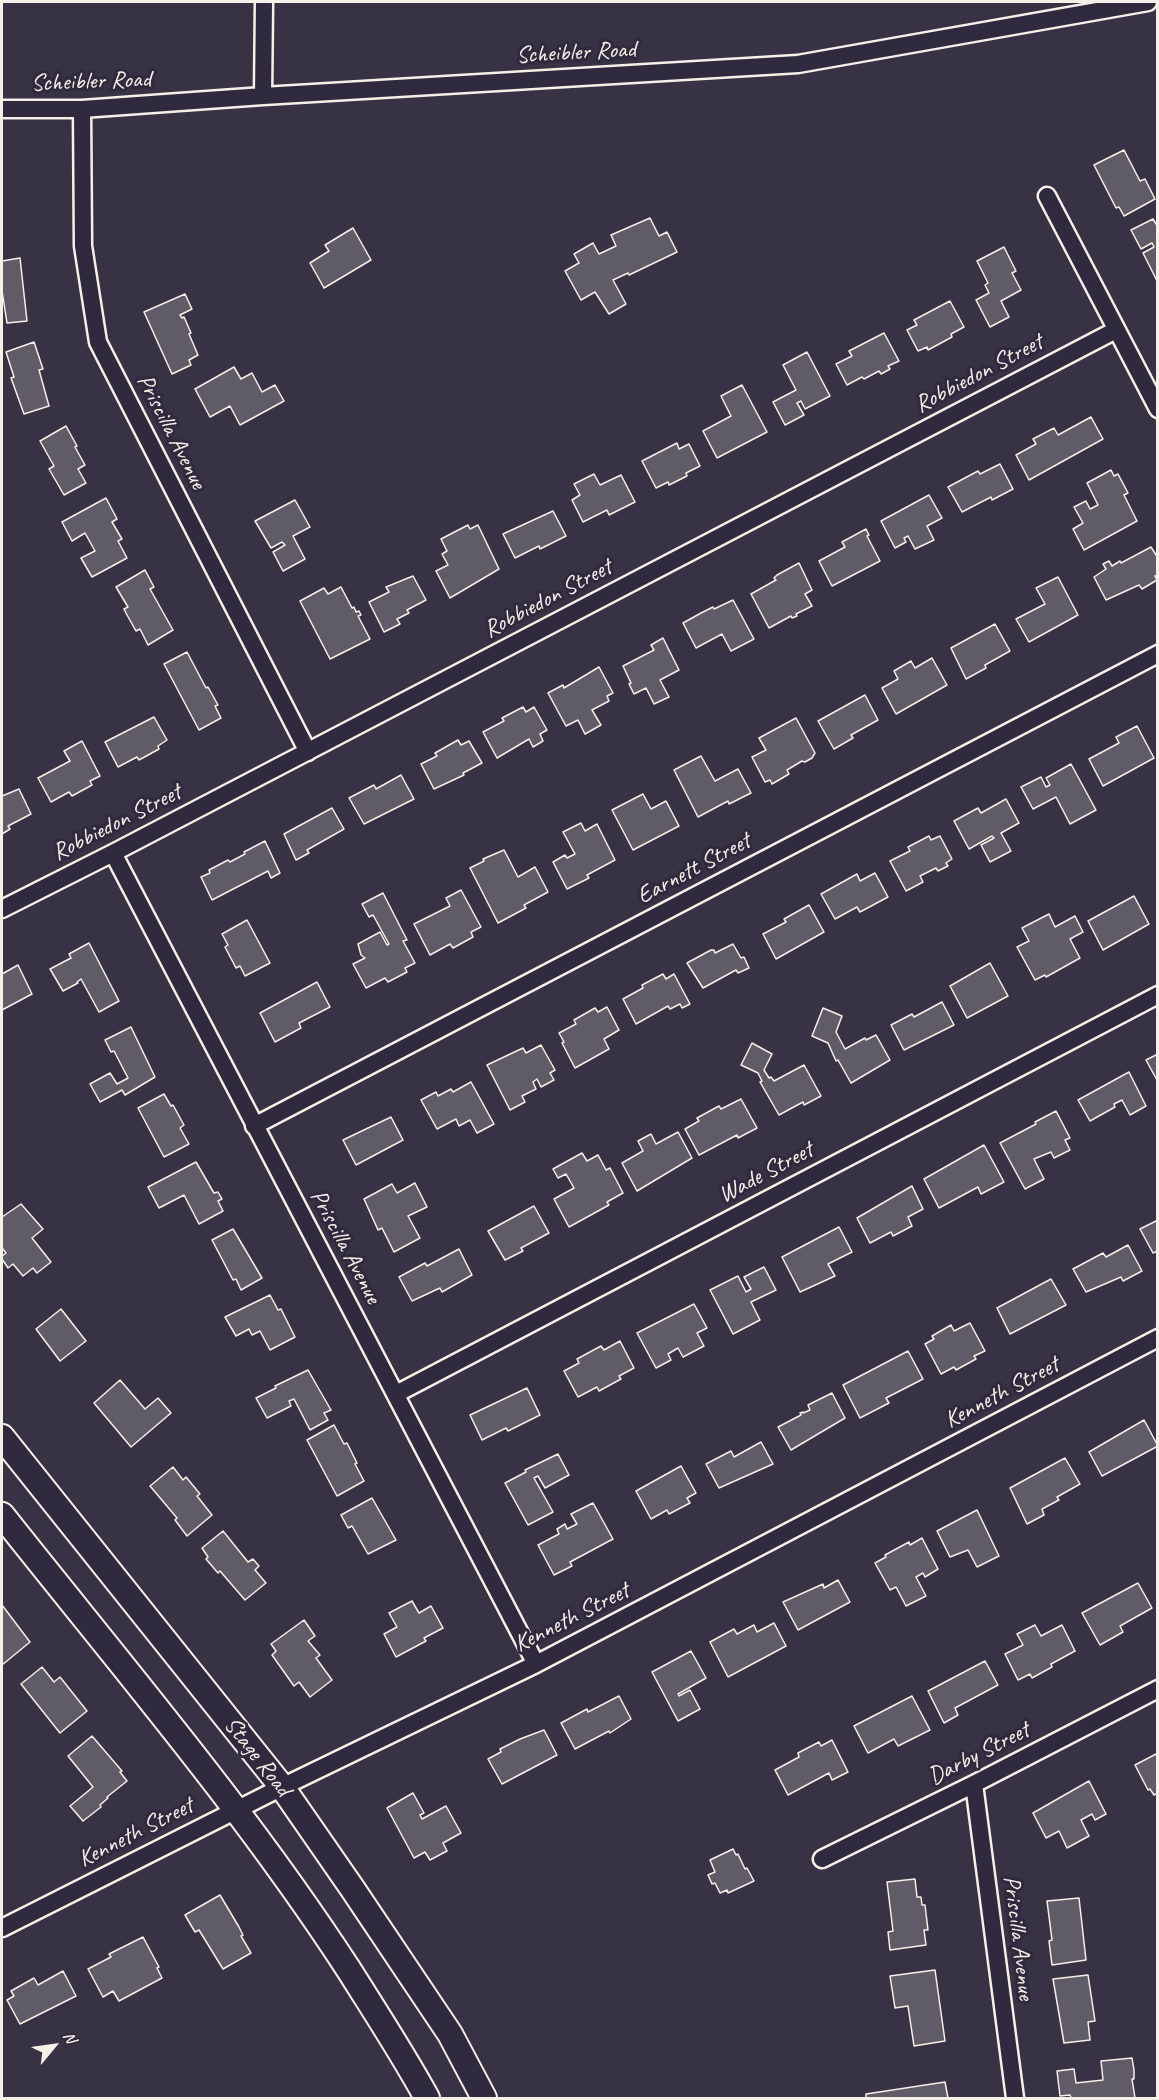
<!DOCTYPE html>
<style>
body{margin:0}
#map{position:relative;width:1159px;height:2100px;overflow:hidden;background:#373244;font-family:Caveat,sans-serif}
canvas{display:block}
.frame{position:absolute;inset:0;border:3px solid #f4f1e8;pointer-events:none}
.north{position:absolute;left:24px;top:2016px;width:60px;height:60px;-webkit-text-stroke:4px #2f2a3d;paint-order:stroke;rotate:61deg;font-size:16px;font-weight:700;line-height:24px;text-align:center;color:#f4f1e8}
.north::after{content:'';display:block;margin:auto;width:21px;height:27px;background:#f4f1e8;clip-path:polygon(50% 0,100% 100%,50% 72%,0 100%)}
</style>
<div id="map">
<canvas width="1159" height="2100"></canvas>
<div class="frame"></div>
<div class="north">N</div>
</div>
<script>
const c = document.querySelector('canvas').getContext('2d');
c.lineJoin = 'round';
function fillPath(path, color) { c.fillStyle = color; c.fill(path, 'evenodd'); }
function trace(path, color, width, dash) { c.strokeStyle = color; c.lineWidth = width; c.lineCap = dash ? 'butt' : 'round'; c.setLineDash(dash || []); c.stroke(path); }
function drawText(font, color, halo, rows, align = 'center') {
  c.font = font + ' Caveat,sans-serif'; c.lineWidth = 6; c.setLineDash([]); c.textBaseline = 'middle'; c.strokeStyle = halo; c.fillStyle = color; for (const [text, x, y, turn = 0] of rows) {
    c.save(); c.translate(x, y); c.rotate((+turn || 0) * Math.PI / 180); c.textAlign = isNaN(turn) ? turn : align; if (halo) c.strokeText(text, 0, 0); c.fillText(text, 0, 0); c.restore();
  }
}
const building = new Path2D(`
 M1124,150L1140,181L1145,179L1155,199L1124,216L1119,207L1116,208L1094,165Z
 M650,218L659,236L667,232L677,252L629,275L628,273L613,280L626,304L609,314L595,292L581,300L565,271L579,263L574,254L593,243L599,254L616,246L611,235Z
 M1153,219L1158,227L1157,281L1143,253L1154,247L1152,243L1141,249L1131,230Z
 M353,228L371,260L324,288L310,263L329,251L325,245Z
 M1004,247L1016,271L1012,273L1021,290L1001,301L1009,317L990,327L976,300L989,293L985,285L988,283L977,261Z
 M20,258L27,321L7,323L2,291V261Z
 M185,294L192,309L180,315L182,318L184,317L191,333L189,334L198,355L189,360L191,365L172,374L144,312Z
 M950,301L964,327L951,334L952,337L928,350L927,347L918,351L907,330L917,325L914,320Z
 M884,333L899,361L888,366L890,369L881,374L879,371L864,379L862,377L847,385L836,364L852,356L849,351Z
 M34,342L43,369L39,370L49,406L24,414L11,378L14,377L6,352Z
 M807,352L830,396L805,409L801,401L797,403L804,415L785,425L773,402L796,390L783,365Z
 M234,367L241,379L252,373L262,392L275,385L284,401L240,425L230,406L210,417L195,389Z
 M742,385L767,432L717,458L703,431L731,416L721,396Z
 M1091,417L1103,439L1029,480L1016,455L1036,444L1033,439L1054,428L1058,435Z
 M66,426L77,446L75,447L85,465L78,469L86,483L64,495L49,469L54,466L40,441Z
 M677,443L679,449L689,444L700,466L686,473L687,476L669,485L668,482L656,488L642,461Z
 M1000,464L1013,489L992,500L991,497L962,512L948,487L978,471L980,474Z
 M1111,470L1114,476L1118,474L1128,493L1124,495L1137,521L1084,550L1073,529L1083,523L1074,507L1086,501L1090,509L1098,505L1087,483Z
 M594,474L600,485L621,475L635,502L609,515L607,510L583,522L572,500L580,495L574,484Z
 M929,495L942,518L927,526L934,540L915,549L908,536L904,538L906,542L895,548L881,521Z
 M106,498L117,519L112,522L122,539L118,541L127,558L92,577L81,558L95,551L85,533L72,541L62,522Z
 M295,500L310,527L293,536L305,559L283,571L273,552L285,545L282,542L271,548L255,521Z
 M553,511L566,536L540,549L539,546L515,558L503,534Z
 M468,525L470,529L478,525L499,569L450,598L436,571L448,565L442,554L447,551L441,539Z
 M866,529L869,535L867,536L880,561L832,586L819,561L845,547L842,542Z
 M1151,547L1158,558V575L1155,576L1157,580L1142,589L1139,585L1106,600L1094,577L1106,569L1103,564L1109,561L1112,566L1120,561L1121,563Z
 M799,563L812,590L805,594L812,606L796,614L797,616L792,618L791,616L769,628L751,594L776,580L774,578L777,575Z
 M145,570L154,587L150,589L173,630L148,645L140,629L136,631L127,615L124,609L128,607L116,587Z
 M413,576L426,600L407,610L409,613L397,619L400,624L384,632L369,602L389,592L386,587Z
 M1058,577L1078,615L1029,642L1016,619L1045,604L1036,588Z
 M341,587L352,608L354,607L356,612L359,611L361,615L358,616L370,639L330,659L300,601L324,588L328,594Z
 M733,600L754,639L731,651L722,634L696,648L683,623L701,613L713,607L714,609Z
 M995,624L1010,651L985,665L986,668L966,679L951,648Z
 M663,638L679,670L660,680L669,697L654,704L646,688L634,694L629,684L631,683L623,666L654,650L651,645Z
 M187,652L206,688L208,687L218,705L215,706L221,718L199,730L164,664Z
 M932,658L947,685L896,714L882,688L898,679L894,671L911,661L915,668Z
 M599,667L613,693L607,696L609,701L592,710L601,725L585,734L578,720L566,726L548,693L563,685L564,688Z
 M865,695L878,720L851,735L853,738L834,749L818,721Z
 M523,707L526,712L534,707L547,730L540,734L543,741L533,747L529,739L497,758L483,732L504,721L502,718Z
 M154,717L167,740L158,746L159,749L139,760L137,757L118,767L105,742Z
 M796,718L815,753L812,758L805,762L802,761L787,770L789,774L772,784L770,780L765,782L752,757L766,750L759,738Z
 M1137,726L1154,758L1103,786L1089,759L1119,743L1116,737Z
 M458,740L461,745L469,741L482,763L463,773L464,775L434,789L421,764L437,756L435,753Z
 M82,741L100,776L90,781L92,785L72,796L69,792L51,802L38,778L70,761L64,751Z
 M701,756L715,781L738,769L751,793L729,804L728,801L698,817L674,770Z
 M1071,764L1096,810L1070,824L1056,797L1033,809L1021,787L1041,777L1046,787L1050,785L1046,778Z
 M401,775L414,799L364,824L349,798L374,785L376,789Z
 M19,789L31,814L8,826L10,829L2,834V796Z
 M643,794L651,809L666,801L679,826L633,850L612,810Z
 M1006,799L1019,823L1001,833L1011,851L990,862L981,845L994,838L992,836L969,849L954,821L978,808L981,813Z
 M332,808L344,829L307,850L309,853L296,860L284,834Z
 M581,823L585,831L597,824L615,860L587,875L589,878L567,889L553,862L565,855L567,858L575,854L563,832Z
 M929,836L931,840L940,836L952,859L946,863L948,866L938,871L936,868L920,876L923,882L906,891L890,861L910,851L908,847Z
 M265,841L280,873L271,878L268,871L212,900L201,877L210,873L209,870L228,860L230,862L245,854L244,852Z
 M504,850L518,877L535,867L548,892L524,905L526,908L498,923L470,868L484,861L483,859Z
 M875,873L888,897L860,912L857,907L835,919L821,894L857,874L860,881Z
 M461,890L481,927L471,932L473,937L453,948L450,944L430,955L414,924L450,906L446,898Z
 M383,893L407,940L403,941L415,963L405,968L407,972L388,982L385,978L366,988L353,964L365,958L361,955L358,944L380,932L387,945L389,944L373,915L369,917L362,904Z
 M1134,896L1149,924L1103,950L1088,921Z
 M809,905L824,932L776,959L763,934L786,922L784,919Z
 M1049,914L1055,927L1075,916L1083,932L1070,939L1080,958L1046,977L1045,975L1035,980L1017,947L1029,941L1022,928Z
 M247,920L270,963L245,976L240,966L236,968L225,947L228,945L222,934Z
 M89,943L119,1001L99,1012L81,979L77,982L78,983L63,991L50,969L71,958L69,954Z
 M733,944L741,958L744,957L749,968L738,973L736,970L703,988L687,963L711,950H714L715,953Z
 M990,963L1008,996L967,1018L950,986Z
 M18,965L32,994L2,1010V974Z
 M663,974L666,979L674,974L690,1004L682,1008L680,1004L670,1009L668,1006L636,1024L623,999L643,988L642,985Z
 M317,982L330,1007L299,1023L301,1028L275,1042L260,1013Z
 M942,1002L954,1025L904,1050L891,1025L912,1014L914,1017Z
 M607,1007L619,1030L604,1039L609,1049L575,1068L562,1043L564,1042L559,1033L576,1024L574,1020L595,1008L598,1012Z
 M823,1008L842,1016L836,1032L845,1049L865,1038L866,1040L876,1035L890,1060L851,1083L838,1060L836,1061L828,1043L812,1036Z
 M131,1027L155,1077L125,1095L122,1090L100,1102L90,1084L110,1073L117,1084L128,1078L114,1051L111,1052L105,1040Z
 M752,1043L772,1054L764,1070L769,1078L771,1077L774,1081L804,1065L821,1096L804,1105L803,1102L779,1115L760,1082L762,1081L758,1073L741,1065Z
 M541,1045L555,1070L550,1073L554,1080L541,1087L537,1079L533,1082L536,1089L522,1096L525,1102L510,1110L487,1065L523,1048L526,1053Z
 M1158,1054V1082L1146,1060Z
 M1129,1072L1146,1106L1130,1115L1122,1100L1114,1104L1115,1107L1090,1121L1078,1100Z
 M471,1082L494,1124L477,1133L470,1120L459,1126L456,1119L437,1129L421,1100L436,1092L438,1096L451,1089L453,1092Z
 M164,1094L171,1106L173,1105L184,1125L180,1128L189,1144L164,1157L138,1108Z
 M741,1099L757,1128L738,1138L737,1135L699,1155L685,1129L699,1121L697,1118L719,1106L721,1109Z
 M1056,1111L1070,1138L1065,1140L1070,1150L1054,1158L1051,1152L1034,1159L1044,1179L1025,1189L1000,1143L1036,1124L1035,1122Z
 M391,1117L403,1140L356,1165L343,1140Z
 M678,1132L692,1158L637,1191L622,1163L643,1151L638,1141L651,1134L656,1144Z
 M984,1145L1004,1182L981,1194L978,1187L939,1208L924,1179Z
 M582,1153L587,1161L598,1155L606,1170L610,1168L623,1193L607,1202L609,1205L569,1227L554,1199L574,1188L566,1174L558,1178L553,1169Z
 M196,1162L214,1193L218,1192L222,1199L218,1201L223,1211L199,1224L184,1195L159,1208L148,1187Z
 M415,1183L427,1207L408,1216L420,1238L394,1252L382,1228L378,1230L364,1199L392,1184L397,1193Z
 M912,1186L923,1209L908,1217L912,1226L893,1236L891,1232L870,1243L857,1218Z
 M21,1204L43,1229L32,1238L51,1262L37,1273L33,1268L23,1276L13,1264L8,1268L2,1259V1256L6,1253L2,1248V1217Z
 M534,1206L549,1233L521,1248L523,1251L505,1260L488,1231Z
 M1158,1220V1251L1153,1253L1140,1229Z
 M839,1227L852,1252L828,1264L835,1276L800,1292L782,1257Z
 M233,1229L262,1278L241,1290L236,1279L233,1280L212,1240Z
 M1128,1245L1142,1271L1123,1281L1121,1277L1086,1292L1073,1269L1103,1253L1106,1257Z
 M459,1249L472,1275L442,1292L440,1288L412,1301L399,1277L425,1263L427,1266Z
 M764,1267L776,1290L751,1302L760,1320L733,1334L710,1290L738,1276L746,1292L751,1289L744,1277Z
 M1051,1279L1066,1305L1010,1334L997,1308Z
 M270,1295L278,1310L281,1309L295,1337L270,1350L260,1331L252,1335L249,1329L236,1336L225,1317Z
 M694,1304L707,1328L697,1333L704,1346L683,1357L678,1348L668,1354L671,1360L656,1368L637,1333Z
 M61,1309L86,1341L60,1361L36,1329Z
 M970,1323L985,1351L974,1356L976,1359L956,1370L954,1367L941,1374L925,1344L934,1339L932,1336L951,1325L954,1331Z
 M620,1341L634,1368L619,1376L621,1379L599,1391L597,1387L578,1397L564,1371L579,1363L577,1359L601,1346L604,1350Z
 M908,1351L923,1379L886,1398L889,1403L860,1418L843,1385Z
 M308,1370L331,1410L324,1413L328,1420L310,1430L294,1399L289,1401L291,1406L267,1418L256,1398L276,1388L275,1386Z
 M120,1380L145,1409L158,1398L171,1413L131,1447L94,1403Z
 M527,1388L540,1415L508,1431L506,1428L482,1440L470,1415Z
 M832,1393L845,1418L791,1450L778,1427L801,1415L800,1413L803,1412V1413L810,1410L808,1405Z
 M1144,1420L1158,1446L1102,1476L1089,1452Z
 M334,1425L344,1444L347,1443L357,1463L355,1464L364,1481L337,1496L307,1440Z
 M761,1442L773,1464L719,1488L706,1464L731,1451L734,1457Z
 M558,1454L569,1475L545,1488L538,1476L534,1478L553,1512L528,1525L505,1483L526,1472L525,1470Z
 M1065,1458L1080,1484L1057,1497L1059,1500L1042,1509L1044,1515L1027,1524L1010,1488Z
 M681,1466L696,1493L687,1498L690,1503L669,1514L667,1510L651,1519L636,1491Z
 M173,1467L183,1480L186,1477L200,1494L197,1496L212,1515L187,1536L175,1520L177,1518L150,1486Z
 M372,1498L396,1540L368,1554L352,1526L348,1528L341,1515Z
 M593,1503L613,1539L570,1562L572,1566L554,1575L538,1545L559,1534L557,1529L565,1524L567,1529L577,1524L571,1514Z
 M977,1510L999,1556L977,1567L968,1550L950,1557L937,1531Z
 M223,1531L248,1562L253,1559L259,1566L255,1570L266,1583L245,1600L220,1571L218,1573L206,1559L208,1557L202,1548Z
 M922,1538L938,1569L925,1577L923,1573L916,1577L926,1596L906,1606L896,1587L890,1590L875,1563L886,1557L885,1555L909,1542L910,1545Z
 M838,1580L850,1602L798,1630L783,1602L823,1584L824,1588Z
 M1138,1583L1152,1608L1120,1626L1123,1632L1100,1645L1082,1613Z
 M412,1601L419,1613L431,1606L443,1628L424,1638L426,1641L396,1657L384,1634L397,1627L389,1613Z
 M2,1605L30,1642L2,1665Z
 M304,1620L315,1636L308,1641L320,1655L316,1658L332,1680L310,1697L299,1682L294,1686L272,1655L276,1651L271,1644Z
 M774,1623L786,1646L728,1677L710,1642L734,1629L737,1634L754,1625L757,1632Z
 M1035,1625L1041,1636L1062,1625L1075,1651L1051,1664L1052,1667L1032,1678L1030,1674L1018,1680L1005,1654L1023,1645L1017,1634Z
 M691,1651L706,1678L678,1694L679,1696L690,1690L700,1709L678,1721L652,1672Z
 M985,1661L998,1685L955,1708L958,1715L944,1723L928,1691Z
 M42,1667L54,1682L60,1677L87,1711L60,1733L21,1684Z
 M619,1696L631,1719L610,1733L609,1731L575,1749L561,1723L587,1709L588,1712Z
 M912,1696L930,1730L898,1746L894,1739L868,1753L854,1726Z
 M544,1730L557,1755L502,1784L488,1759L501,1752L500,1749L520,1739Z
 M92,1736L122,1771L120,1772L127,1781L107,1797L108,1798L100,1805L101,1807L83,1821L70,1806L93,1787L68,1756Z
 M832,1740L848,1772L832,1780L829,1773L788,1795L775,1770L799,1757L798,1753L819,1742L821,1746Z
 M1158,1753V1793L1154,1795L1150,1789L1148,1790L1135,1765Z
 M1089,1781L1106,1814L1095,1820L1092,1814L1081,1820L1089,1836L1067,1848L1059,1831L1046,1838L1033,1813Z
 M413,1793L424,1813L420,1815L422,1819L446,1806L461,1833L443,1843L447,1851L430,1860L425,1852L414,1858L387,1808Z
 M733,1849L736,1855L738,1854L745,1869L747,1868L754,1881L728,1893L727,1890L720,1893L715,1883L712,1884L708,1875L715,1872L710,1860Z
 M915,1879L917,1897H921L922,1905H925L928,1930H924L926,1945L890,1950L888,1932L893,1931L887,1882Z
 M220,1895L239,1927L243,1935L241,1936L251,1953L223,1969L199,1930L195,1932L185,1915Z
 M1079,1898L1086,1960L1052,1965L1049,1941L1052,1940L1047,1901Z
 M143,1937L159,1967L157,1968L162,1978L119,2001L113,1991L103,1997L88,1969L111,1957L109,1954Z
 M935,1970L945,2041L914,2046L908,2006L895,2008L890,1976Z
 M63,1971L76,1996L20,2024L7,2000L14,1996L11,1991L34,1978L38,1985Z
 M1088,1975L1095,2021L1088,2022L1090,2040L1064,2043L1053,1979Z
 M1132,2058L1134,2070V2079H1132L1135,2098H1071L1070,2095L1060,2096L1057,2071L1074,2069L1076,2083L1103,2080L1101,2061Z
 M945,2082L948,2098H866V2094Z`);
fillPath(building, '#5f5c67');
trace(building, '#f4f1e8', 1.5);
const street = new Path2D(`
 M263,96L264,2
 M2,109H82L263,96L798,64L1148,2
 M82,109L83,246L98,342L308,752
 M1047,196L1158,409
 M113,853L536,1664
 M2,909L113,853L1116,330
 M254,1126L1158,654
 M396,1394L1158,995
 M974,1784L1015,2098
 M822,1859L974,1784L1158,1689
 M2,1928L282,1787L536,1664L1158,1338`);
const secondary = new Path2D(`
 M2,1437L282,1787L352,1888L450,2034L484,2098
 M2,1515C120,1664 245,1810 349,1970C376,2013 403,2054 427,2098`);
trace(street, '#f4f1e8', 21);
trace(secondary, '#f4f1e8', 28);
trace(street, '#2f2a3d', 16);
trace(secondary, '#2f2a3d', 24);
drawText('24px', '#f4f1e8', '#2f2a3d', [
 ["Scheibler Road",576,53,-3],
 ["Scheibler Road",91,82,-2],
 ["Robbiedon Street",979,374,-28],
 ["Priscilla Avenue",171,432,63],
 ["Robbiedon Street",548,599,-28],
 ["Robbiedon Street",117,823,-27],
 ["Earnett Street",694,869,-28],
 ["Wade Street",766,1173,-28],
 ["Priscilla Avenue",345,1247,62],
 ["Kenneth Street",1002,1393,-28],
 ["Kenneth Street",572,1618,-27],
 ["Darby Street",979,1754,-27],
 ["Stage Road",257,1757,52],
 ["Kenneth Street",136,1833,-27],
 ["Priscilla Avenue",1018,1938,83]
]);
</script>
